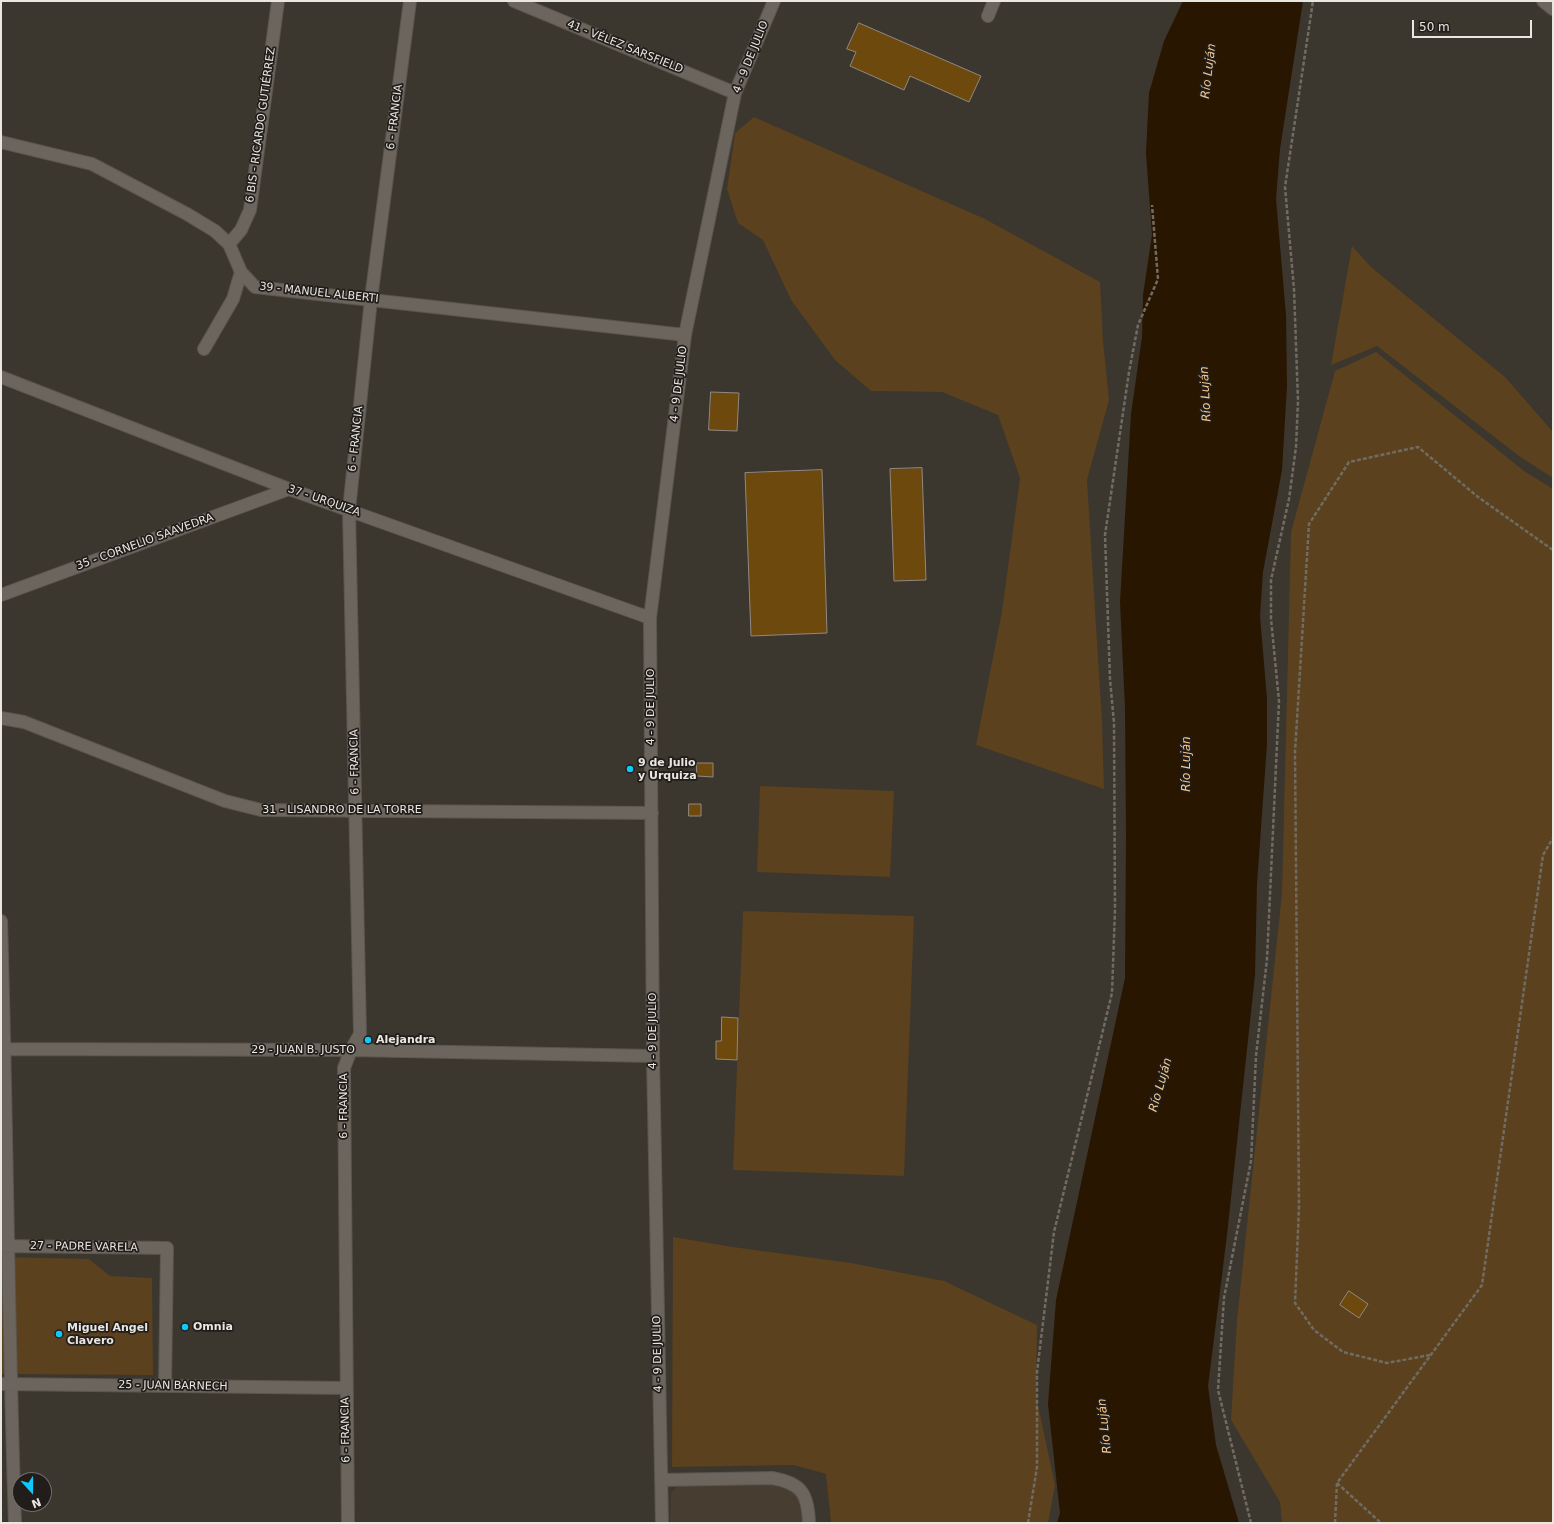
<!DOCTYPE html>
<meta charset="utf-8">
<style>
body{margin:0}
#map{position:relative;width:1554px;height:1524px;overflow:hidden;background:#3b362e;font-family:"DejaVu Sans",sans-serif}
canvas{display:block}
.frame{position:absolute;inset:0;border:2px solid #eae6e1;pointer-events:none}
.north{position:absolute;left:12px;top:1472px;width:40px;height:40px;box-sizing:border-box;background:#201d1a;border:1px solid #716d6a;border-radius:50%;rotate:159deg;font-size:11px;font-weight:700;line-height:16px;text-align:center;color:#eae6e1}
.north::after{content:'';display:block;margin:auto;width:14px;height:18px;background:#0ecafa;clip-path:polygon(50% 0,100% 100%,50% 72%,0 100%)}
.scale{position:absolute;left:1412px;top:20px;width:120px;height:18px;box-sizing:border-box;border:2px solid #eae6e1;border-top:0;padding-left:5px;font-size:12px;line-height:14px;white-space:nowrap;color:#eae6e1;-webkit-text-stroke:3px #201d1a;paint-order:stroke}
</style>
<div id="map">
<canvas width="1554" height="1524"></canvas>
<div class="frame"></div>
<div class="north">N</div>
<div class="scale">50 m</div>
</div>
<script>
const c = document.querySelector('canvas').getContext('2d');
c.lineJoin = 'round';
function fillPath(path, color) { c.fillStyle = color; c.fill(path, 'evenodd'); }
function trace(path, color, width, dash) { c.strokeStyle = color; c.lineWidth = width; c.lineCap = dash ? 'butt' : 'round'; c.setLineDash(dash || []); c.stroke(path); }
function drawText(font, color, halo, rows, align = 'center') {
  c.font = font + ' "DejaVu Sans",sans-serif'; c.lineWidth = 3.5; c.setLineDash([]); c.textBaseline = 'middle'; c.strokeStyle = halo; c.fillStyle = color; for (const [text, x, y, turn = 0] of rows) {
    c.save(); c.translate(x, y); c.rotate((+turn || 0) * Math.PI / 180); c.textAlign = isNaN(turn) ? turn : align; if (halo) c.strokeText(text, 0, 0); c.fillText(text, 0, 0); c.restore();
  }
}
fillPath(new Path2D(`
 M780,1481L801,1496L805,1523H670L671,1493L680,1484Z`), '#473d30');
fillPath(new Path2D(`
 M754,117L985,219L1100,282L1103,341L1109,400L1087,480L1102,722L1104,789L976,745L1002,611L1020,478L998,415L942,392L871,391L835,360L791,300L763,240L738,223L727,189L735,133Z
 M1352,246L1371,267L1505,377L1553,432V478L1519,456L1377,346L1331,365Z
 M1376,352L1524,471L1553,489V1523H1282L1280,1502L1231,1420L1237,1320L1282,893L1291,532L1335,371Z
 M760,786L894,791L890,877L757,872Z
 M743,911L914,916L904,1176L733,1170Z
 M673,1237L733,1247L851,1263L944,1281L1037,1325L1036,1396L1055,1485L1048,1523H831L826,1474L794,1465L672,1467Z
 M1,1257L89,1259L110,1276L152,1278L153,1375L1,1374Z`), '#5b411d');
fillPath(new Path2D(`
 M1183,1H1303L1280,149L1276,199L1286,315L1287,386L1282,470L1263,572L1260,616L1267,699V744L1257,884L1255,975L1227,1235L1208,1386L1216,1445L1239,1523H1057L1060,1513L1048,1404L1056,1300L1125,978L1126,835L1125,708L1120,602L1131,414L1142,337L1143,295L1152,235L1146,153L1149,93L1164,41Z`), '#291600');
const building = new Path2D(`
 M859,23L981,76L969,102L910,76L904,90L850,66L856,52L847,49Z
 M711,392L739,393L737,431L709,430Z
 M922,468L926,580L894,581L890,469Z
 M822,470L827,633L751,636L745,473Z
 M697,763H713V777L697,776Z
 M689,804H701V816H689Z
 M722,1017L738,1018L737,1060L716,1059V1041H721Z
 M1349,1291L1368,1304L1359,1318L1340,1305Z`);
fillPath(building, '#6e490d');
trace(building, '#908981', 1);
const minor = new Path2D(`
 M514,1L735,93
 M988,16L994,1
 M1,142L92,164L187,214L215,231L229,244L241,272L255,287L685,335
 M229,244L241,230L250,210L278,1
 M204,349L233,299L241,272
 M1,377L289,489L650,618
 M1,595L289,489
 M1,718L24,722L225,801L261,810L652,813
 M1,921C7,1122 8,1323 15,1523
 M1,1049L351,1050L653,1056
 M2,1246L167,1248L165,1386
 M1,1384L346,1388
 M661,1480L772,1478C802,1483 808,1494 809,1523
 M348,1523L344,1068L351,1050L360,1034L349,510L371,299L410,1
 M662,1523L653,1056L650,618L685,335L735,93L774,1`);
const tertiary = new Path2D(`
 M1543,1L1553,9`);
trace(minor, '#5a554f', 14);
trace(tertiary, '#5a554f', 14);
trace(new Path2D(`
 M1430,1355L1387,1363L1343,1352L1314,1330L1295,1303L1299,1207L1295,752L1309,524L1349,462L1418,447L1478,497L1553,550
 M1337,1483L1381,1523
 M1028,1523L1037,1467V1372L1054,1232L1112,993L1115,909L1114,723L1110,679L1105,535L1129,372L1138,325L1158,279L1152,205
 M1251,1523L1218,1390L1224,1298L1251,1161L1256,1056L1267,959L1279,701L1271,619V580L1289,499L1296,447L1298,401L1294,289L1285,187L1313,1
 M1335,1523L1337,1483L1482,1285L1543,855L1553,838`), '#706c64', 2.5, [4, 2]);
trace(minor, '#6c655d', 12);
trace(tertiary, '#6c655d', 12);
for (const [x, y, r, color] of [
 [630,769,4,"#0ecafa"],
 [368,1040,4,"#0ecafa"],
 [185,1327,4,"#0ecafa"],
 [59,1334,4,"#0ecafa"]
]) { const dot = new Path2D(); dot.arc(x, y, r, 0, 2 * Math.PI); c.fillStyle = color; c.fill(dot); trace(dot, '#201d1a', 1.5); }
drawText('11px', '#eae6e1', '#201d1a', [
 ["41 - VÉLEZ SARSFIELD",625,47,22],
 ["4 - 9 DE JULIO",751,57,-68],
 ["6 - FRANCIA",395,117,-83],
 ["6 BIS - RICARDO GUTIÉRREZ",261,125,-82],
 ["39 - MANUEL ALBERTI",319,293,6],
 ["4 - 9 DE JULIO",679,384,-83],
 ["6 - FRANCIA",356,439,-84],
 ["37 - URQUIZA",324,501,19],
 ["35 - CORNELIO SAAVEDRA",145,542,-20],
 ["4 - 9 DE JULIO",651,707,-90],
 ["6 - FRANCIA",355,762,-91],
 ["31 - LISANDRO DE LA TORRE",342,810],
 ["4 - 9 DE JULIO",653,1031,-90],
 ["29 - JUAN B. JUSTO",303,1050],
 ["6 - FRANCIA",344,1106,-90],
 ["27 - PADRE VARELA",84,1247,1],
 ["4 - 9 DE JULIO",658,1354,-91],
 ["25 - JUAN BARNECH",173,1386,1],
 ["6 - FRANCIA",346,1430,-91]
]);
drawText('bold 11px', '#eae6e1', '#201d1a', [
 ["9 de Julio",638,763],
 ["y Urquiza",638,776],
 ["Alejandra",376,1040],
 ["Omnia",193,1327],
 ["Miguel Angel",67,1328],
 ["Clavero",67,1341]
], 'left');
drawText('italic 12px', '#f7c88c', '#201d1a', [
 ["Río Luján",1209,71,-83],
 ["Río Luján",1206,394,-93],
 ["Río Luján",1187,764,-90],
 ["Río Luján",1161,1085,-74],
 ["Río Luján",1105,1426,-96]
]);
</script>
